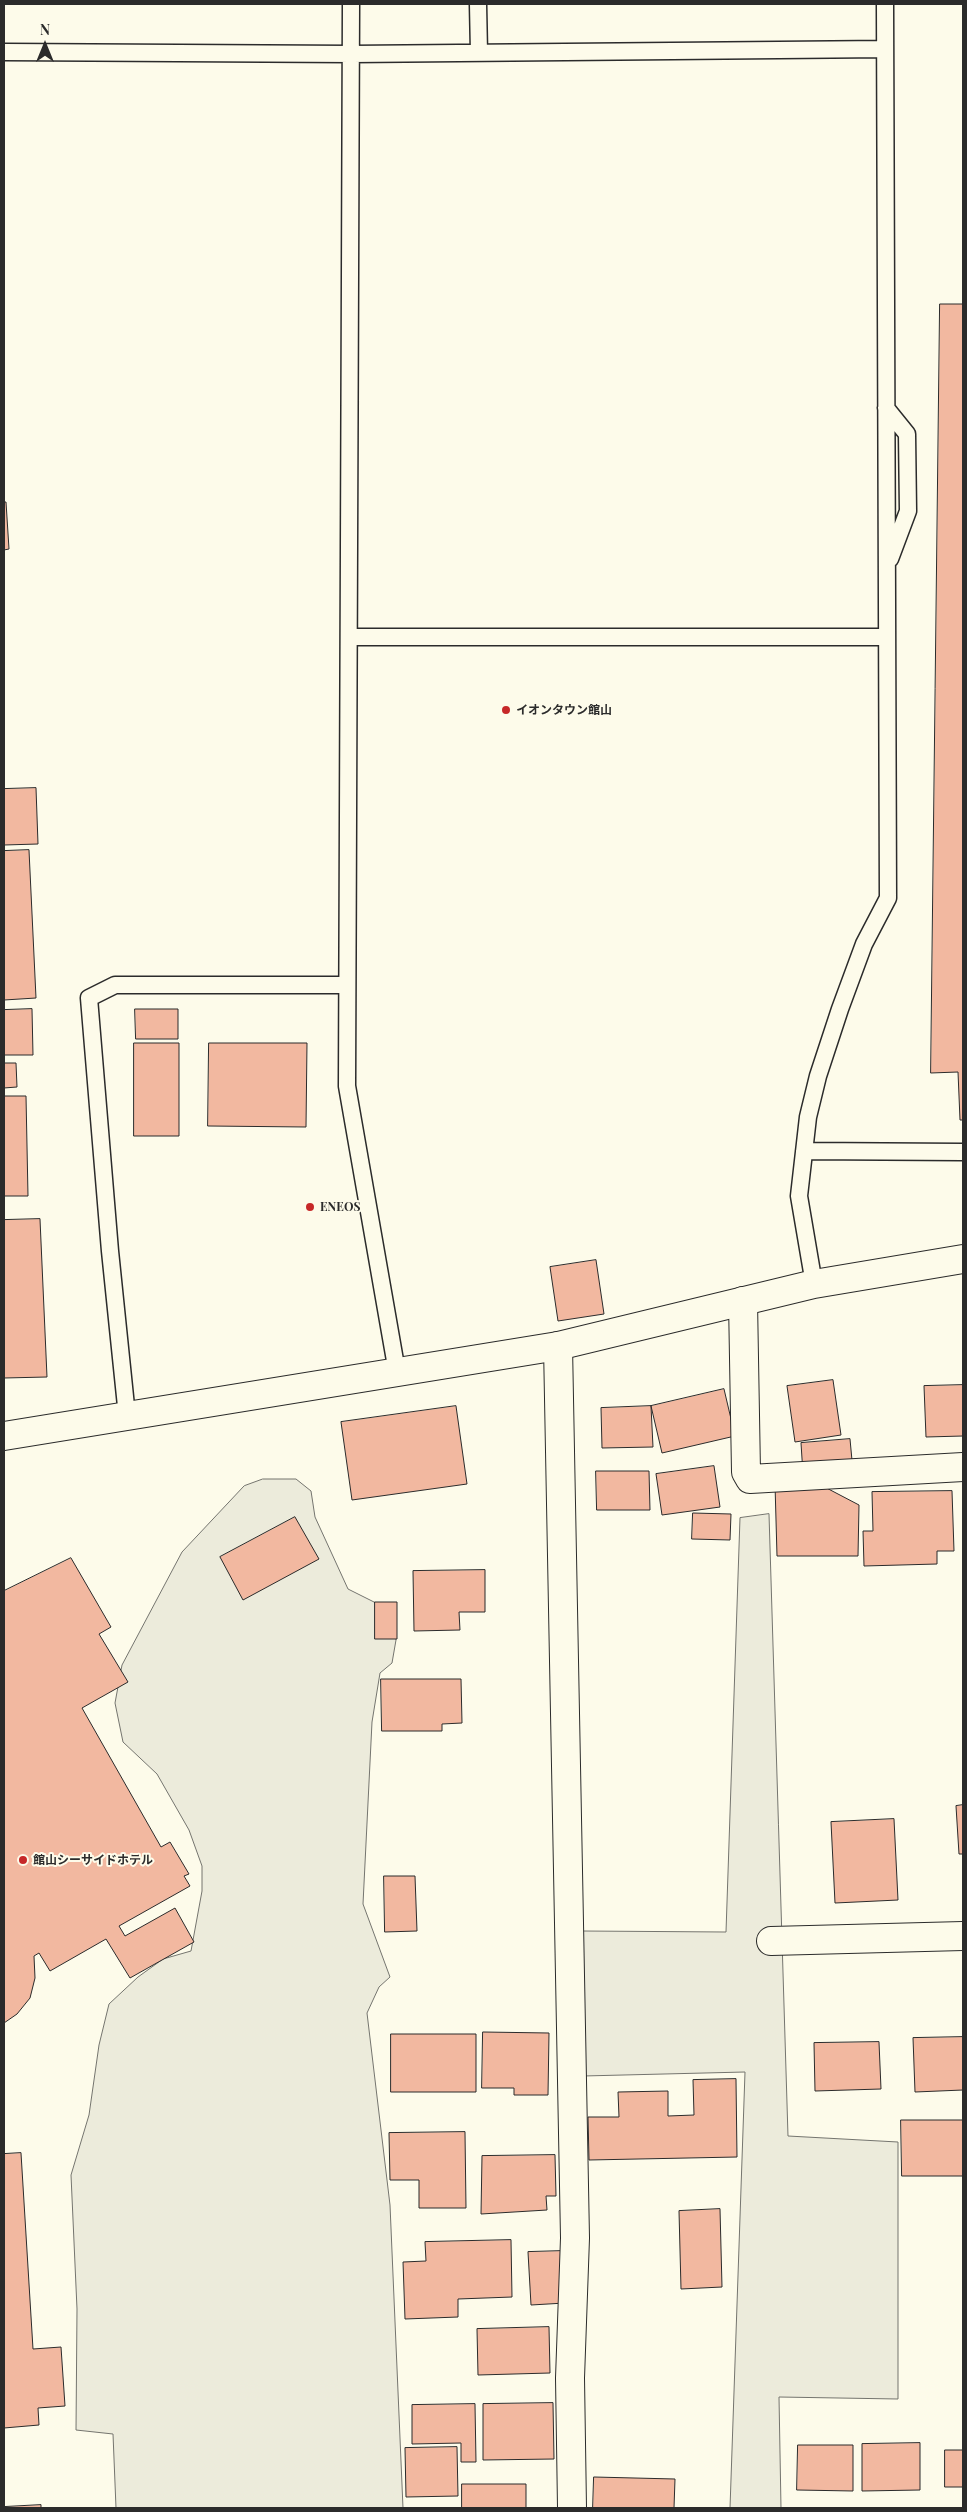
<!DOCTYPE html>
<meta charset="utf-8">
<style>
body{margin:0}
#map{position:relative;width:967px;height:2512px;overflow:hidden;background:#fdfbea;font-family:"Playfair Display",serif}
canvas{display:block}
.frame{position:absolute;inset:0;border:5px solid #2b2b2b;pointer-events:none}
.north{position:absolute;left:20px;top:20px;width:50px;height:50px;-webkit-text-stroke:4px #fdfbea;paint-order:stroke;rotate:0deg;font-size:14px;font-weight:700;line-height:20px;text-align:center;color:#2b2b2b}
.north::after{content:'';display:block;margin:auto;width:18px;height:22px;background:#2b2b2b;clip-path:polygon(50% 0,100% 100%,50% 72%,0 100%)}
</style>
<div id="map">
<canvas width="967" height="2512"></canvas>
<div class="frame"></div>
<div class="north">N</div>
</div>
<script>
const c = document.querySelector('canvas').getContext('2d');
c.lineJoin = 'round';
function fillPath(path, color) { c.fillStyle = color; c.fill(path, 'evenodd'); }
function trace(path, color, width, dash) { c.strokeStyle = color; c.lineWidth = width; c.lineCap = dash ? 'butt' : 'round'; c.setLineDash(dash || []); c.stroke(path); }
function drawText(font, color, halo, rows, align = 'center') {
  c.font = font + ' "Playfair Display","Noto Sans JP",serif'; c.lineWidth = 4; c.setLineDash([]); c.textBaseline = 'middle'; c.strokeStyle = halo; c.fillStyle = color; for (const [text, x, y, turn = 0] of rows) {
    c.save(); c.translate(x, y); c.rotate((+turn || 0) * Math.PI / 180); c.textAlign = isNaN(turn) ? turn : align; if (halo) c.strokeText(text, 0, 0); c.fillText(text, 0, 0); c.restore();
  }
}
const green = new Path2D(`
 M263,1479H296L311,1491L315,1517L348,1589L388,1609L396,1640L392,1663L380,1673L372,1722L363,1904L390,1977L379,1987L367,2013L390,2205L403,2508H116L113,2434L76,2430L77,2309L71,2175L89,2115L99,2045L109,2004L138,1977L163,1959L191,1951L202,1891V1866L189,1830L157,1774L123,1742L115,1703L122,1665L182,1552L244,1486Z
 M769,1514L788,2136L898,2142V2399L779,2397L781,2508H730L745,2072L583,2076V1931L726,1932L740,1518Z`);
fillPath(green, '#ecebdb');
trace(green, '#74746e', 1);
const building = new Path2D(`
 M940,304H963V1120H960L958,1072L931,1073Z
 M4,502H6L9,549L4,550Z
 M36,788L38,844L4,845V789Z
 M29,850L36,998L4,1000V851Z
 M32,1009L33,1055H4V1010Z
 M135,1009H178V1039H136Z
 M134,1043H179V1136H134Z
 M209,1043H307L306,1127L208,1126Z
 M4,1063H16L17,1087L4,1088Z
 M4,1096H26L28,1196H4Z
 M40,1219L47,1377L4,1378V1220Z
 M596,1260L604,1314L558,1321L550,1267Z
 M833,1380L841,1435L795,1442L787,1386Z
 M963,1385V1436L926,1437L924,1386Z
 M724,1389L735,1436L662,1453L651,1406Z
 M456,1406L467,1484L352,1500L341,1422Z
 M651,1406L653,1447L602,1448L601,1408Z
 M850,1439L853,1471L803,1474L801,1443Z
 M714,1466L720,1507L662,1515L656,1474Z
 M596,1471H649L650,1510H597Z
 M817,1483L859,1505L858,1556H777L775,1484Z
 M952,1491L954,1551H937V1564L864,1566L863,1531H873L872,1492Z
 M693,1513L731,1514L730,1540L692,1539Z
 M295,1517L319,1559L243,1600L220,1557Z
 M71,1558L111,1627L99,1634L128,1682L82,1708L161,1847L170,1842L189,1874L184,1876L190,1886L119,1926L125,1936L175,1908L194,1942L130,1978L106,1939L50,1971L39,1953L34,1956L35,1978L30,1998L17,2014L4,2023V1591Z
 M485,1570V1612H459L460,1630L414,1631L413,1571Z
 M375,1602H397V1639H375Z
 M381,1679H461L462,1723L442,1724V1731H382Z
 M963,1805V1854H959L956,1806Z
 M894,1819L898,1900L835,1903L831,1822Z
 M384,1876H415L417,1931L385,1932Z
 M483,2032L549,2033L548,2095H514V2088H482Z
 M391,2034H476V2092H391Z
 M963,2037V2090L915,2092L913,2038Z
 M879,2042L881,2089L815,2091L814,2043Z
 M736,2079L737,2157L589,2160L588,2117H619L618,2092L668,2091V2116L694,2115L693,2080Z
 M901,2120H963V2176H902Z
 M465,2132L466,2208H419V2180H390L389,2133Z
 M21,2153L33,2349L61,2347L65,2406L38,2408L39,2425L4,2428V2154Z
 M555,2155L556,2196H546L547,2210L481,2214L482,2156Z
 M720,2209L722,2287L681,2289L679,2211Z
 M511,2240L512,2297L458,2299V2317L405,2319L403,2262L426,2261L425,2242Z
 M562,2251L565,2303L531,2305L528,2252Z
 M549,2327L550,2373L478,2375L477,2329Z
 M553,2403L554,2459L483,2460V2404Z
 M475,2404L476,2462H461V2443L412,2444V2405Z
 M920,2443V2490L862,2491V2444Z
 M798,2445H853V2491L797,2490Z
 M457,2447L458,2496L406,2497L405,2448Z
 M945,2450H963V2487H945Z
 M594,2477L675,2479L674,2508H593Z
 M462,2484H526V2508H462Z
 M41,2505V2508H4V2507Z`);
fillPath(building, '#f2b8a0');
trace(building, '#2b2b2b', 1);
const lane = new Path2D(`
 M351,4L347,1086L397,1372
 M478,4L479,53
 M4,52L352,54L885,49
 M886,408L907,434L908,511L890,559
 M349,637H887
 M804,1151L963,1152
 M814,1284L799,1196L808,1117L818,1076L840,1009L864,944L888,898L885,4
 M127,1416L110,1251L89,998L115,985H347`);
const street = new Path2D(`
 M743,1301L746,1472L750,1479L963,1467
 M558,1346L575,2238L570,2378L572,2508
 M771,1941L963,1936`);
const secondary = new Path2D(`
 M4,1436L558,1346L814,1284L963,1259`);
trace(lane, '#2b2b2b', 19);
trace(street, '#2b2b2b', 30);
trace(secondary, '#2b2b2b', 30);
trace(lane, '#fdfbea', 16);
trace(street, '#fdfbea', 28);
trace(secondary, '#fdfbea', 28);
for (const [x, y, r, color] of [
 [506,710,5,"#c62828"],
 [310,1207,5,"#c62828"],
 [23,1860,5,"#c62828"]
]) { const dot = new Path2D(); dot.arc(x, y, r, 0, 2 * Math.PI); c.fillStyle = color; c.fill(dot); trace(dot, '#fdfbea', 2); }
drawText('bold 12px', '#2b2b2b', '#fdfbea', [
 ["イオンタウン館山",516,710],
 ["ENEOS",320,1207],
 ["館山シーサイドホテル",33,1860]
], 'left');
</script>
